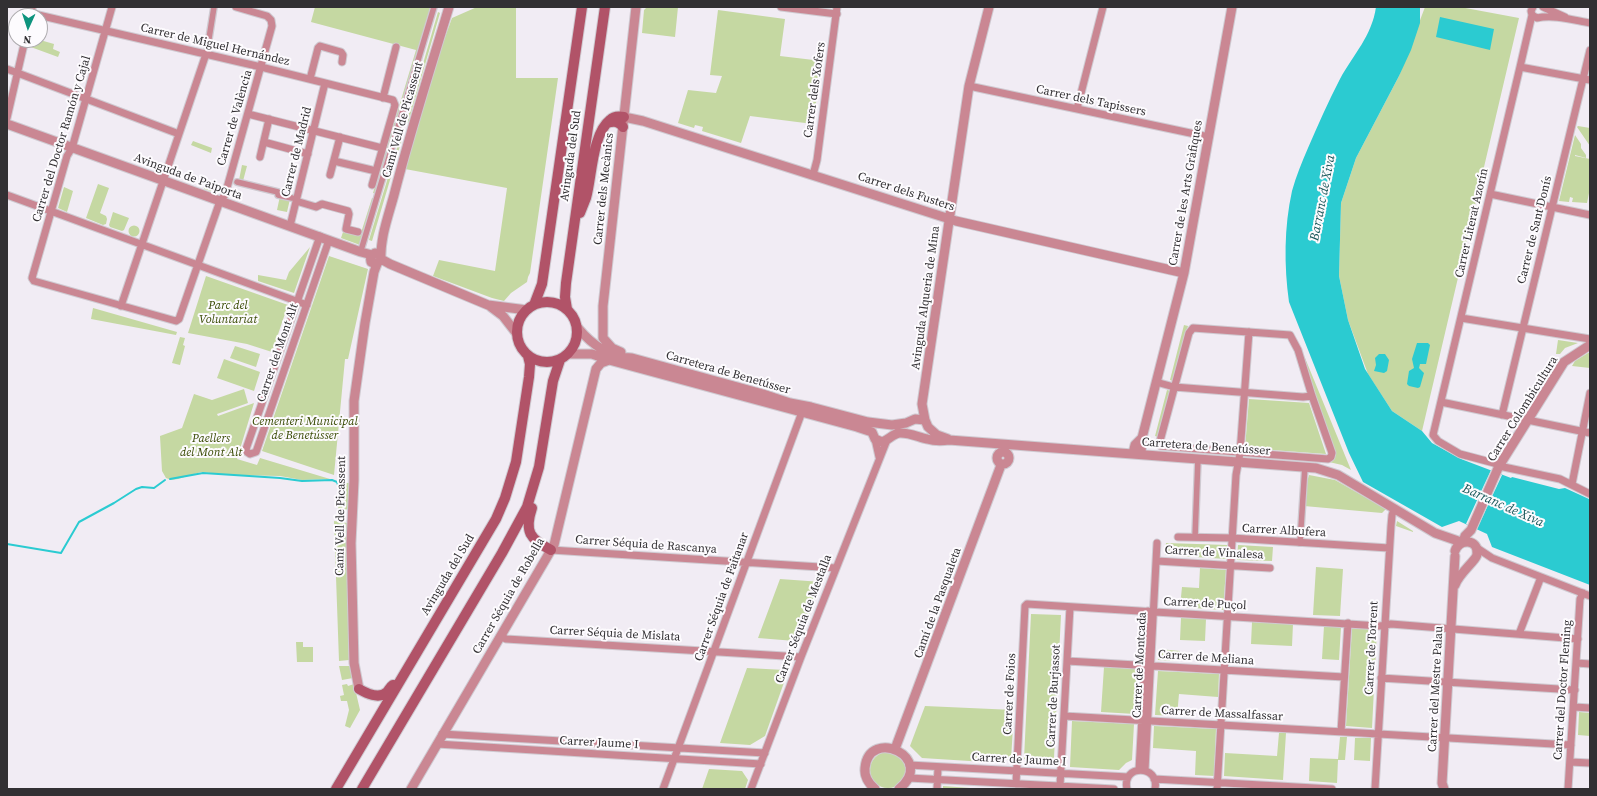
<!DOCTYPE html>
<meta charset="utf-8">
<style>
body{margin:0}
#map{position:relative;width:1597px;height:796px;overflow:hidden;background:#f1ecf4;font-family:"Source Serif 4",serif}
canvas{display:block}
.frame{position:absolute;inset:0;border:8px solid #323033;pointer-events:none}
.north{position:absolute;left:8px;top:8px;width:40px;height:40px;box-sizing:border-box;background:#fdfbfe;border:1px solid #acaaad;border-radius:50%;rotate:183deg;font-size:11px;font-weight:700;line-height:16px;text-align:center;color:#323033}
.north::after{content:'';display:block;margin:auto;width:14px;height:18px;background:#0e947e;clip-path:polygon(50% 0,100% 100%,50% 72%,0 100%)}
</style>
<div id="map">
<canvas width="1597" height="796"></canvas>
<div class="frame"></div>
<div class="north">N</div>
</div>
<script>
const c = document.querySelector('canvas').getContext('2d');
c.lineJoin = 'round';
function fillPath(path, color) { c.fillStyle = color; c.fill(path, 'evenodd'); }
function trace(path, color, width, dash) { c.strokeStyle = color; c.lineWidth = width; c.lineCap = dash ? 'butt' : 'round'; c.setLineDash(dash || []); c.stroke(path); }
function drawText(font, color, halo, rows, align = 'center') {
  c.font = font + ' "Source Serif 4",serif'; c.lineWidth = 4; c.setLineDash([]); c.textBaseline = 'middle'; c.strokeStyle = halo; c.fillStyle = color; for (const [text, x, y, turn = 0] of rows) {
    c.save(); c.translate(x, y); c.rotate((+turn || 0) * Math.PI / 180); c.textAlign = isNaN(turn) ? turn : align; if (halo) c.strokeText(text, 0, 0); c.fillText(text, 0, 0); c.restore();
  }
}
fillPath(new Path2D(`
 M315,7L431,8L398,120H395L416,50L311,22Z
 M477,7H516V78H558L530,273L528,277L527,282L511,293L504,301L492,298L433,276L439,260L495,271L507,188L405,169L437,59L452,18Z
 M647,7H678L675,37L642,33L644,10Z
 M1425,7H1460L1519,18L1422,431L1392,411L1368,374L1348,320L1339,276L1341,203L1356,158L1399,76Z
 M718,10L785,19L780,56L822,61L813,124L750,116L741,143L702,131L703,127L695,125L694,128L678,123L688,90L716,93L722,76L710,75Z
 M438,12L440,13L408,123L406,122L407,119Z
 M29,40H40L54,44L53,49L60,52L58,57L28,46Z
 M394,123H397L376,194L373,193Z
 M1578,126L1590,128V146L1577,127Z
 M403,128L405,129L372,241L369,240Z
 M1575,135L1581,144V148L1586,155V158L1575,155V156L1590,159V188L1587,203L1572,202L1573,198L1570,197L1569,202L1559,201Z
 M193,141L212,148L211,153L191,145Z
 M242,165L247,166L243,181L239,180Z
 M98,184L109,188L100,213L106,216L107,219L106,224L103,225L86,218Z
 M205,184L218,188L217,193L204,189Z
 M64,187L73,191L67,212L58,208Z
 M280,196L290,199L287,212L277,210Z
 M372,198L375,199L360,245L341,238L343,232L360,236Z
 M113,212L129,218L124,230L122,231L110,227L109,225Z
 M128.5 231a5.5 5.5 0 1 1 11 0a5.5 5.5 0 1 1-11 0Z
 M310,247L294,293L258,281V275L286,280L289,272Z
 M329,256L368,269L348,359H345L334,475L262,451Z
 M206,276L288,305L272,352L247,344L188,333Z
 M93,308L177,332L176,335L91,319Z
 M1184,325L1188,326L1173,381L1170,380Z
 M180,337L185,338L183,345L185,346L180,365L172,363Z
 M1558,340L1578,343L1565,348L1560,354H1556Z
 M235,346L260,354L256,367L230,358Z
 M1301,351L1305,358L1351,470L1342,465L1329,462L1333,460L1335,456Z
 M1588,353H1590V368L1572,366L1575,361Z
 M224,359L260,372L254,391L217,378Z
 M244,389L248,403L217,414L218,416L254,403L237,459L257,465L260,458L330,479L302,480L280,476L233,475L201,472L178,479L171,480L166,478L162,471L160,436L182,428L194,394L212,400Z
 M1167,390L1171,391L1159,437L1155,436Z
 M1249,399L1309,403L1326,454L1245,448Z
 M1309,475L1335,480L1386,509L1382,513L1304,506L1305,489Z
 M340,483H350V501L348,509L337,512L339,505H343Z
 M334,521L347,523L350,611L348,628L349,660L339,661Z
 M1397,521L1413,531V532L1396,526Z
 M1166,543L1227,545L1226,559L1165,555Z
 M1238,545L1273,547L1272,561L1237,560Z
 M1316,567L1343,569L1340,616L1313,615Z
 M1200,568L1226,570L1223,610L1180,607L1182,587L1199,588Z
 M780,579L822,582L801,637L795,641L758,638Z
 M1031,614L1061,615L1054,758H1050V761L1024,759Z
 M1181,618L1206,619L1205,641L1180,640Z
 M1252,622L1293,624L1292,646L1251,644Z
 M1324,626L1341,627L1339,660L1322,659Z
 M1352,628L1377,629L1372,728L1346,726Z
 M296,642H303V647H313V662H297Z
 M1159,649L1180,651L1179,661L1158,660Z
 M339,666H351L353,678L342,680Z
 M1104,667L1137,669L1135,714L1101,712Z
 M747,668L785,670L787,674L765,736L750,745L720,743Z
 M1158,671L1219,674L1218,697L1179,694L1177,716L1155,715Z
 M347,684L348,686L354,684L360,710L350,728L345,726L349,710L347,701H341L340,696L344,695L342,685Z
 M925,706L1014,710L1011,760L1002,759L1001,763L922,758L910,746Z
 M1579,712L1590,713V736L1578,735Z
 M1072,721L1134,724L1132,760L1126,763L1119,770L1070,767Z
 M1154,726L1216,729L1214,776L1195,775L1196,751L1153,748Z
 M1279,733H1286L1283,780L1224,776L1225,753L1277,756Z
 M1340,737H1347L1345,760H1338L1337,783L1309,781L1310,758L1338,759Z
 M1355,738H1371L1370,761L1354,760Z
 M870 770a18 18 0 1 1 36 0a18 18 0 1 1-36 0Z
 M709,769L742,771L748,780L745,789H702Z
 M943,786L984,789H990H943Z`), '#c5d8a2');
fillPath(new Path2D(`
 M1376,7H1420V23L1411,50L1399,76L1356,158L1341,203L1339,276L1348,320L1365,369L1392,411L1422,431L1432,443L1461,459L1511,478L1512,477L1559,489L1565,488L1589,499L1590,585L1492,547L1487,534L1459,521L1442,527L1363,482L1349,453L1289,302C1284,266 1284,227 1292,191C1296,176 1302,162 1308,148C1318,125 1328,102 1340,79C1353,55 1372,36 1376,7Z
 M1440,17L1494,29L1490,50L1436,37Z
 M1417,343H1428L1430,345L1426,364H1420L1419,368L1424,373L1420,387L1418,388L1409,386L1407,384L1409,371L1414,368L1412,359Z
 M1379,354H1385L1389,360L1387,371L1384,373L1374,371L1376,365L1375,358Z`), '#2bcbd1');
fillPath(new Path2D(`
 M1491,470L1502,475L1477,529L1466,524Z`), '#f1ecf4');
trace(new Path2D(`
 M170,479L203,473L280,478L302,481L332,480L337,482L339,488L341,505
 M341,513L344,519
 M7,544L61,553L79,522L114,503L136,489L142,487L154,488L165,480`), '#2bcbd1', 2);
const pedestrian = new Path2D(`
 M32,11L33,7
 M207,51L214,7
 M237,182L278,192V195L292,198
 M362,247L434,7
 M1195,537L1198,458
 M1300,543L1305,466`);
const minor = new Path2D(`
 M112,7L72,148L67,156L32,278L34,281L176,321L179,319L220,201L225,195L272,26L271,20L267,16L236,7
 M781,7L837,14
 M1533,7L1531,11L1532,15L1520,67L1433,435L1438,441L1460,454L1494,463L1499,466L1560,479L1590,494
 M1543,7L1565,17
 M1532,15L1537,18C1553,14 1573,20 1590,23
 M31,16L34,14L261,67L393,100L395,105L372,185
 M1520,67L1590,80
 M7,69L179,134
 M310,79L318,48L320,46L341,52L343,55L342,62
 M969,86L1209,137
 M383,98L396,47
 M1077,109L1103,7
 M248,114L382,148
 M7,118L25,40
 M264,142L308,154
 M260,157L269,119
 M334,161L376,171
 M330,175L340,137
 M813,175L817,160L837,7
 M1490,194L1590,215
 M7,195L307,305
 M296,201L316,207L322,204L348,211L349,214L346,229L358,232
 M290,226L325,83
 M320,236L246,449L247,452L250,454L256,452L329,240
 M121,306L206,54
 M1461,318L1590,339
 M1193,328L1290,335L1298,350L1312,396L1332,453L1331,457L1328,459L1161,446L1160,441L1189,333Z
 M1156,382L1174,387L1303,397L1312,396
 M1441,402L1590,433
 M1502,415L1590,50
 M875,439L879,457
 M1572,484L1590,393
 M1178,537L1232,538L1389,548
 M1477,548L1492,558L1590,596
 M551,550L836,568
 M1157,561L1270,568
 M1519,634L1541,577
 M500,636L506,639L801,657
 M1067,661L1344,677
 M1577,663L1590,664
 M1381,678L1575,690
 M1574,707L1590,708
 M1064,716L1571,745
 M1341,732L1348,623
 M442,734L765,753
 M437,744L761,764
 M1570,762L1590,763
 M909,765L1128,777
 M1139,770L1148,611
 M1145,770L1157,543
 M909,778L1114,789
 M1154,779L1332,789
 M1016,784L1025,606L1027,604L1380,626L1391,624L1578,639
 M1060,786L1070,607
 M663,789L802,412
 M751,789L801,657L887,440
 M937,789L938,767
 M1127,789C1121,764 1160,764 1155,789
 M1217,789L1236,475L1240,453L1249,332
 M1375,789L1391,526L1392,515L1394,509
 M1568,789L1580,599L1583,593`);
const tertiary = new Path2D(`
 M624,117L643,121L956,221L1184,273
 M7,124L361,252L372,255
 M380,255L375,253C371,255 370,258 371,262L376,264L381,260C380,238 388,217 394,195C410,132 430,70 449,7
 M381,259L390,264L488,305L527,310
 M491,307L503,316L517,334
 M578,328C592,345 609,357 632,358L763,394L790,403L811,407L868,422L892,425L906,423L915,419L925,420L928,427L937,435L948,439
 M621,352L612,348L603,338V306L636,7
 M569,354H592L609,360L857,427L872,432L875,439L882,442C888,440 893,434 899,433C908,432 918,437 927,439C934,441 942,441 949,440L1316,468L1338,475L1435,533L1461,542
 M925,420L922,404L969,86L989,7
 M997 458a6 6 0 1 1 12 0a6 6 0 1 1-12 0Z
 M1133,453L1135,445L1142,438
 M1141,454L1142,438L1184,273L1232,7
 M1463,542L1465,536L1471,530L1499,466L1564,362L1590,345
 M1455,551C1459,538 1479,539 1477,554C1477,560 1459,573 1455,585
 M359,689L354,663L351,543L354,480V401L365,323L374,272L377,264
 M895,749L1001,465
 M411,789L554,545L596,369L601,363L609,360
 M875,789C868,783 864,777 865,768C869,726 937,758 899,789
 M1444,789L1442,783L1455,556`);
const secondary = new Path2D(`
 M607,123C614,121 619,121 623,127
 M580,213C582,208 584,203 586,198C592,177 592,134 610,120C614,116 619,116 624,117
 M517 332a30 30 0 1 1 60 0a30 30 0 1 1-60 0Z
 M534,305L542,284L582,7
 M567,309L565,297L566,283L605,7
 M532,508C524,532 530,539 551,550
 M359,689C366,693 379,700 387,692C389,690 390,687 393,685
 M336,789L496,519L505,498L516,462L529,377L530,364L528,356
 M362,789L502,553L527,507L539,467L553,381L560,360`);
trace(pedestrian, '#cfcad1', 8);
trace(minor, '#cfcad1', 9);
trace(tertiary, '#cfcad1', 11);
trace(secondary, '#cfcad1', 12);
trace(pedestrian, '#ca8793', 5.5);
trace(minor, '#ca8793', 7);
trace(tertiary, '#ca8793', 9);
trace(secondary, '#b15368', 10);
drawText('12px', '#323033', '#fdfbfe', [
 ["Carrer de Miguel Hernández",215,45,13],
 ["Carrer dels Xofers",815,90,-82],
 ["Carrer dels Tapissers",1091,101,12],
 ["Carrer de València",235,118,-74],
 ["Camí Vell de Picassent",403,120,-74],
 ["Carrer del Doctor Ramón y Cajal",62,139,-73],
 ["Carrer de Madrid",297,152,-76],
 ["Avinguda del Sud",571,156,-82],
 ["Avinguda de Paiporta",188,177,20],
 ["Carrer dels Mecànics",604,189,-84],
 ["Carrer dels Fusters",906,192,18],
 ["Carrer de les Arts Gràfiques",1186,193,-80],
 ["Carrer Literat Azorín",1472,223,-77],
 ["Carrer de Sant Donís",1535,230,-76],
 ["Avinguda Alqueria de Mina",926,298,-82],
 ["Carrer del Mont Alt",278,353,-71],
 ["Carretera de Benetússer",728,373,16],
 ["Carrer Colombicultura",1523,409,-58],
 ["Carretera de Benetússer",1206,447,4],
 ["Camí Vell de Picassent",341,516,-89],
 ["Carrer Albufera",1284,531,3],
 ["Carrer Séquia de Rascanya",646,545,4],
 ["Carrer de Vinalesa",1214,553,3],
 ["Avinguda del Sud",448,575,-59],
 ["Carrer Séquia de Robella",509,596,-60],
 ["Carrer Séquia de Faitanar",722,597,-70],
 ["Camí de la Pasqualeta",938,603,-70],
 ["Carrer de Puçol",1205,604,3],
 ["Carrer Séquia de Mestalla",804,619,-69],
 ["Carrer Séquia de Mislata",615,634,3],
 ["Carrer de Torrent",1372,648,-87],
 ["Carrer de Meliana",1206,658,4],
 ["Carrer de Montcada",1140,665,-87],
 ["Carrer del Mestre Palau",1436,689,-87],
 ["Carrer del Doctor Fleming",1563,690,-86],
 ["Carrer de Foios",1010,694,-87],
 ["Carrer de Burjassot",1054,696,-87],
 ["Carrer de Massalfassar",1222,714,3],
 ["Carrer Jaume I",599,743,3],
 ["Carrer de Jaume I",1019,760,3]
]);
drawText('italic 12px', '#384a03', '#fdfbfe', [
 ["Parc del",228,306],
 ["Voluntariat",228,320],
 ["Cementeri Municipal",305,422],
 ["de Benetússer",305,436],
 ["Paellers",211,439],
 ["del Mont Alt",211,453]
]);
drawText('italic 13px', '#1b595b', '#fdfbfe', [
 ["Barranc de Xiva",1323,198,-79],
 ["Barranc de Xiva",1503,506,24]
]);
</script>
